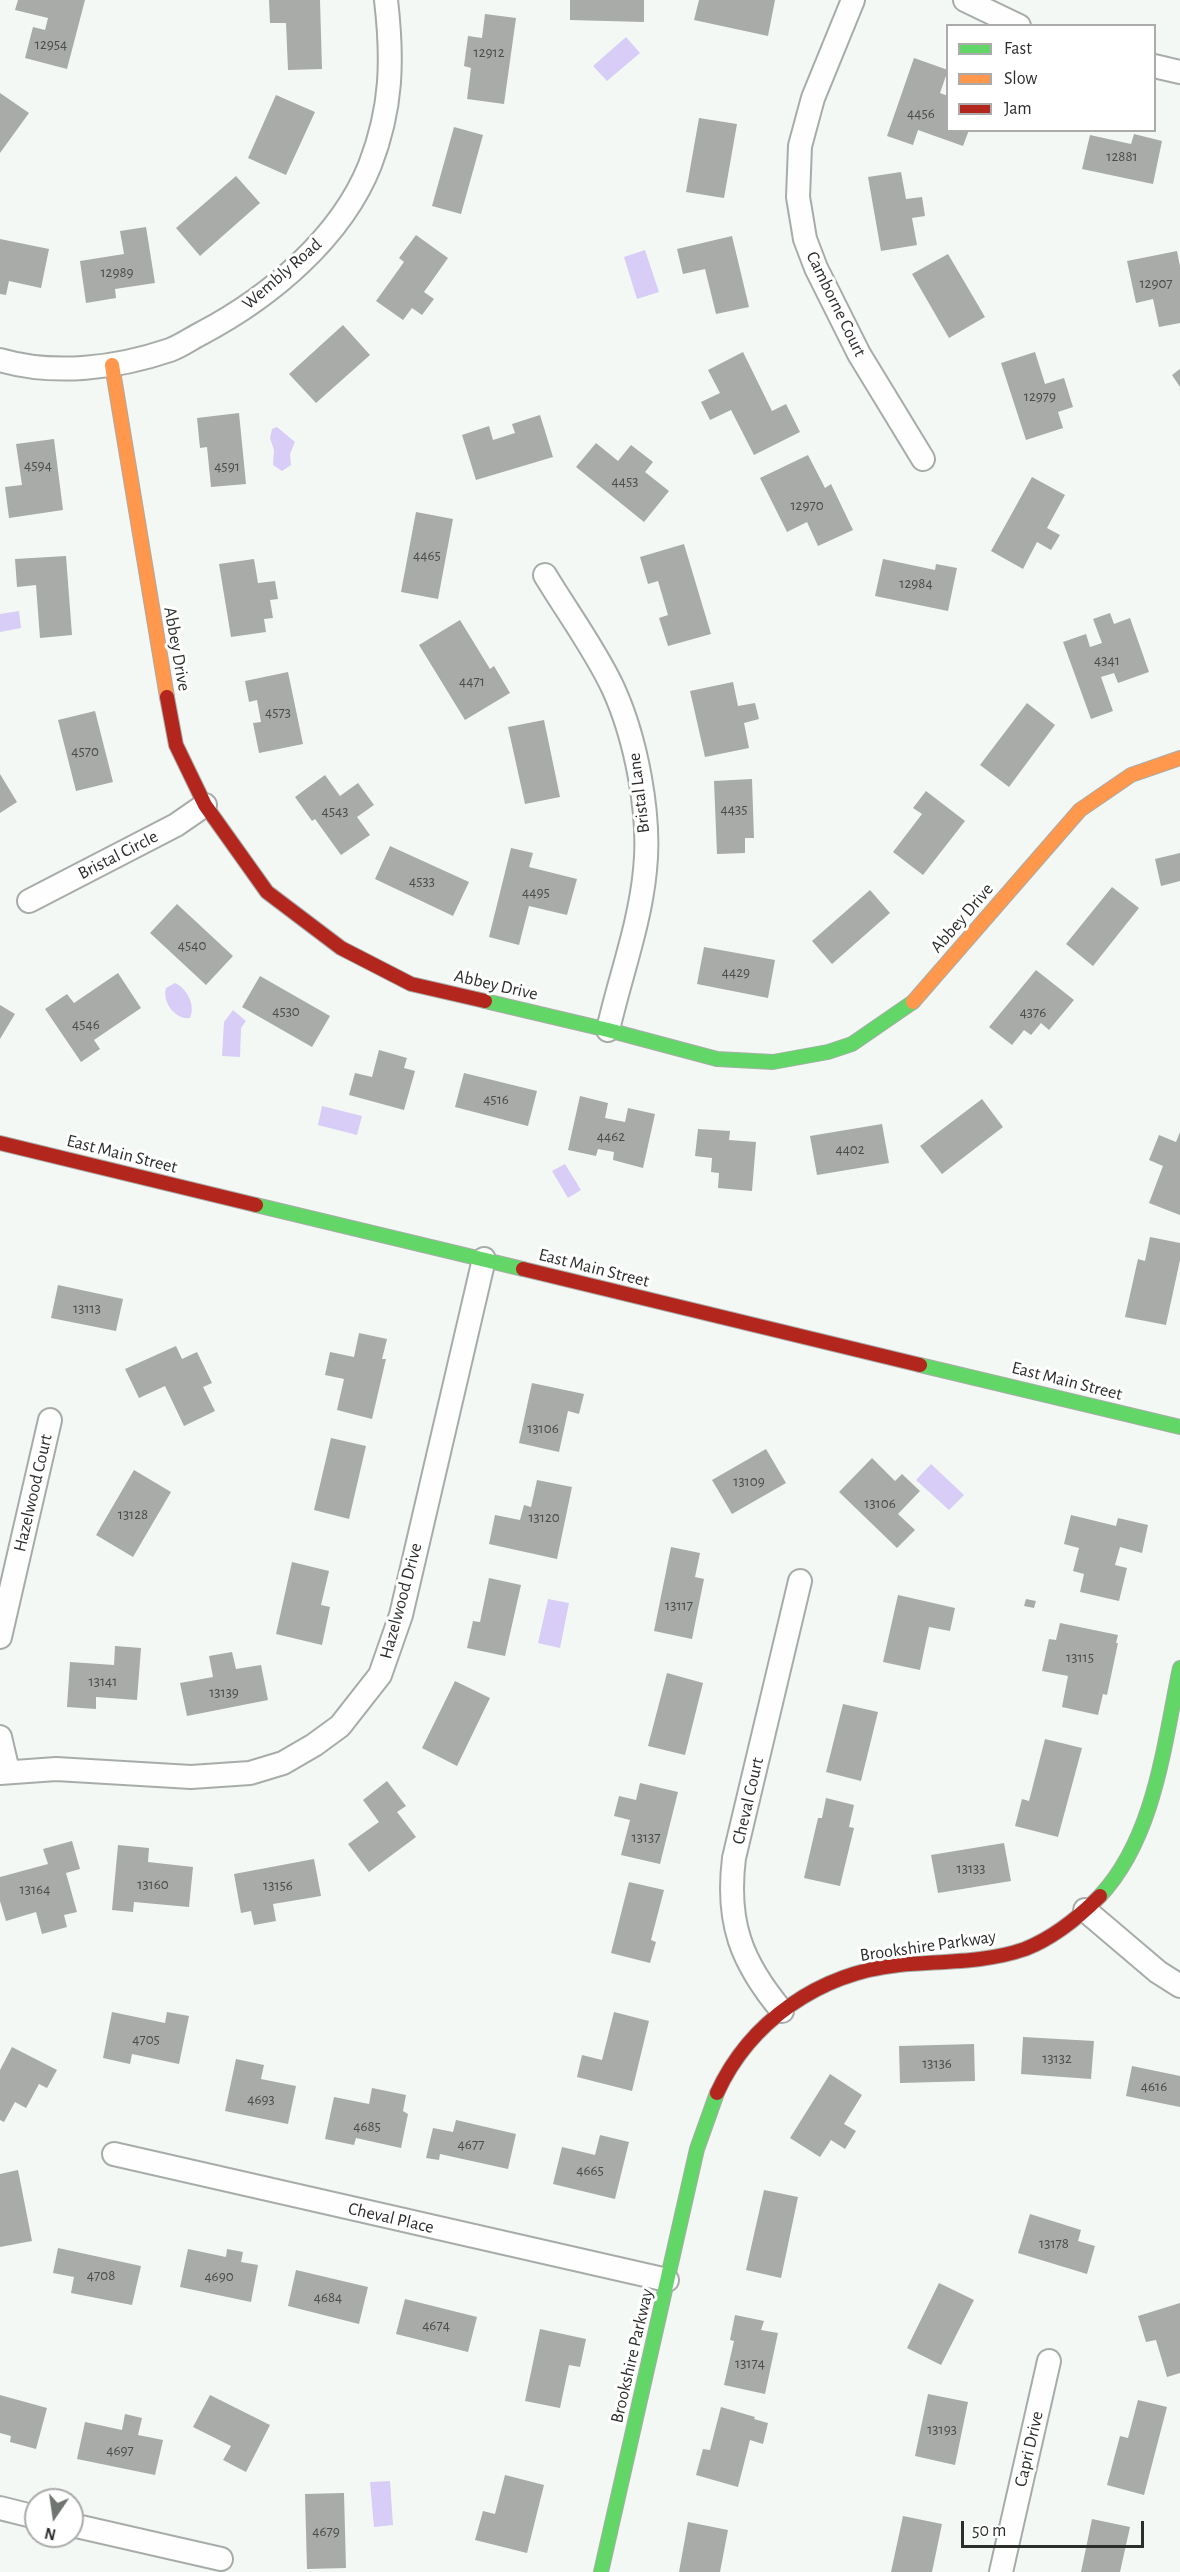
<!DOCTYPE html>
<style>
body{margin:0}
#map{position:relative;width:1180px;height:2572px;overflow:hidden;background:#f4f8f4;font-family:"Alegreya Sans",sans-serif}
canvas{display:block}
.legend{position:absolute;left:946px;top:24px;width:210px;height:108px;box-sizing:border-box;background:#fff;border:2px solid #aaabaa;margin:0;padding:8px 10px;list-style:none;font-size:18px;color:#2b2e2b}
.legend li{display:flex;align-items:center;gap:12px;height:30px}
.legend b{width:30px;border:2px solid #aaabaa}
.north{position:absolute;left:24px;top:2488px;width:60px;height:60px;box-sizing:border-box;background:#fff;border:2px solid #aaabaa;border-radius:50%;rotate:193deg;font-size:16px;font-weight:700;line-height:24px;text-align:center;color:#2b2e2b}
.north::after{content:'';display:block;margin:auto;width:21px;height:27px;background:#717571;clip-path:polygon(50% 0,100% 100%,50% 72%,0 100%)}
.scale{position:absolute;left:961px;top:2521px;width:183px;height:27px;box-sizing:border-box;border:3px solid #2b2e2b;border-top:0;padding-left:8px;font-size:18px;line-height:21px;white-space:nowrap;color:#2b2e2b;-webkit-text-stroke:4px #fff;paint-order:stroke}
</style>
<div id="map">
<canvas width="1180" height="2572"></canvas>
<ul class="legend">
<li><b style="height:8px;background:#63d668"></b>Fast</li>
<li><b style="height:8px;background:#ff974d"></b>Slow</li>
<li><b style="height:8px;background:#b3261e"></b>Jam</li>
</ul>
<div class="north">N</div>
<div class="scale">50 m</div>
</div>
<script>
const c = document.querySelector('canvas').getContext('2d');
c.lineJoin = 'round';
function fillPath(path, color) { c.fillStyle = color; c.fill(path, 'evenodd'); }
function trace(path, color, width, dash) { c.strokeStyle = color; c.lineWidth = width; c.lineCap = dash ? 'butt' : 'round'; c.setLineDash(dash || []); c.stroke(path); }
function drawText(font, color, halo, rows, align = 'center') {
  c.font = font + ' "Alegreya Sans",sans-serif'; c.lineWidth = 6; c.setLineDash([]); c.textBaseline = 'middle'; c.strokeStyle = halo; c.fillStyle = color; for (const [text, x, y, turn = 0] of rows) {
    c.save(); c.translate(x, y); c.rotate((+turn || 0) * Math.PI / 180); c.textAlign = isNaN(turn) ? turn : align; if (halo) c.strokeText(text, 0, 0); c.fillText(text, 0, 0); c.restore();
  }
}
fillPath(new Path2D(`
 M626,37L640,53L607,81L593,66Z
 M645,250L659,292L637,299L624,257Z
 M277,427L295,442L290,454L291,465L282,471L273,465L274,450L270,438L272,429Z
 M19,611L21,628L0,632V614Z
 M175,983C187,988 196,1006 190,1018C175,1020 162,1002 166,988Z
 M233,1010L246,1021L241,1028L240,1057L222,1056L224,1022Z
 M322,1106L362,1116L357,1135L318,1125Z
 M565,1164L581,1190L568,1198L552,1171Z
 M931,1464L964,1495L949,1510L916,1480Z
 M548,1599L569,1603L560,1648L538,1643Z
 M390,2481L393,2525L374,2527L370,2482Z`), '#d7cdf6');
fillPath(new Path2D(`
 M18,0H85L67,69L25,58L33,27L45,30L48,18L15,10Z
 M269,0H320L322,69L288,70L286,23H270Z
 M570,0H644V22L570,20Z
 M699,0H775L768,36L694,20Z
 M485,14L516,18L504,104L467,99L471,68L464,66L468,36L482,38Z
 M914,58L948,70L940,93L948,96V130H969L963,146L918,130L913,145L887,136Z
 M0,93L29,113L0,153Z
 M276,95L315,112L286,175L248,158Z
 M699,118L737,124L724,198L686,192Z
 M454,127L483,135L461,214L432,206Z
 M1134,134L1162,141L1153,184L1082,169L1090,135L1131,144Z
 M901,172L906,199L922,197L925,216L912,218L917,245L881,251L868,177Z
 M236,176L260,203L200,256L176,228Z
 M146,227L155,283L115,289L116,298L86,303L80,261L124,254L120,231Z
 M416,235L448,258L424,292L434,299L422,315L412,308L403,320L376,301L404,262L399,258Z
 M732,236L749,307L716,314L705,269L683,274L677,249Z
 M0,239L49,249L41,288L9,281L6,295L0,294Z
 M1177,251L1180,266V323L1159,327L1153,299L1136,303L1127,261Z
 M948,254L985,317L949,338L912,274Z
 M343,325L370,355L316,403L289,374Z
 M743,352L772,411L786,404L800,432L754,455L731,410L710,420L701,402L720,393L708,370Z
 M1035,352L1045,384L1064,378L1073,407L1058,412L1063,428L1026,440L1001,363Z
 M1180,369V387L1172,375Z
 M239,413L246,484L211,487L207,447L200,448L197,418Z
 M540,415L553,457L476,480L462,435L489,426L493,440L515,433L512,424Z
 M54,439L63,510L9,518L5,487L22,485L16,444Z
 M596,443L618,461L631,445L653,462L645,472L669,491L644,522L576,467Z
 M808,455L825,488L831,484L853,530L818,546L807,522L787,532L760,478Z
 M1032,477L1065,495L1047,528L1060,535L1051,550L1037,542L1023,569L991,551Z
 M416,512L453,519L438,599L401,592Z
 M684,544L711,634L668,646L659,618L668,615L658,581L648,584L640,557Z
 M66,556L72,635L40,638L36,585L17,587L15,559Z
 M254,559L258,583L275,581L278,599L270,600L273,618L264,619L266,632L231,637L219,564Z
 M883,559L935,570L936,564L957,568L948,611L875,596Z
 M1110,613L1114,624L1130,618L1149,672L1118,683L1114,673L1101,677L1113,711L1091,719L1063,642L1086,634L1090,647L1102,643L1093,619Z
 M460,620L490,669L494,666L510,693L465,720L419,645Z
 M288,672L303,744L259,753L253,723L261,722L257,700L249,702L245,681Z
 M733,682L738,706L755,703L759,719L744,723L749,748L705,757L690,691Z
 M1027,703L1055,725L1009,787L980,765Z
 M95,711L113,782L76,791L58,720Z
 M544,720L560,797L525,804L508,727Z
 M0,774L17,802L0,813Z
 M325,775L340,796L358,783L374,805L357,817L370,835L341,855L315,819L312,821L295,797Z
 M752,779L754,838H745V853L717,854L714,781Z
 M926,791L965,821L923,875L893,852L922,814L913,808Z
 M390,846L469,882L453,916L375,879Z
 M511,848L533,853L529,867L577,879L567,915L529,906L519,945L489,937Z
 M1180,853V881L1161,886L1155,859Z
 M1112,887L1139,908L1093,966L1066,944Z
 M870,890L890,913L832,964L812,941Z
 M177,904L233,956L206,985L150,933Z
 M704,947L775,960L768,998L697,984Z
 M1036,970L1074,1000L1049,1030L1041,1023L1031,1035L1024,1030L1012,1045L989,1027Z
 M118,973L141,1008L94,1040L100,1049L81,1062L45,1009L67,994L74,1003Z
 M260,976L330,1016L312,1047L242,1007Z
 M0,1005L15,1014L0,1039Z
 M379,1050L407,1058L404,1068L415,1071L404,1110L349,1095L355,1073L372,1077Z
 M464,1073L537,1091L528,1126L455,1107Z
 M580,1096L608,1103L605,1118L625,1122L628,1108L655,1114L643,1168L613,1160L614,1152L598,1149L596,1156L568,1150Z
 M982,1099L1003,1127L942,1174L920,1146Z
 M882,1124L889,1163L817,1175L810,1136Z
 M698,1129L730,1131L729,1140L756,1142L752,1191L718,1188L719,1173L711,1172L712,1158L695,1156Z
 M1180,1132V1215L1149,1203L1163,1166L1149,1160L1159,1135L1176,1142Z
 M1150,1237L1180,1243V1260L1166,1325L1125,1317L1138,1259L1145,1261Z
 M58,1285L123,1299L116,1331L51,1318Z
 M359,1333L387,1339L382,1359H386L372,1419L337,1410L344,1379L325,1375L330,1352L354,1357Z
 M176,1346L182,1359L197,1352L212,1383L203,1387L215,1411L184,1426L165,1386L139,1398L125,1369Z
 M532,1383L584,1394L579,1414L568,1411L559,1452L519,1443Z
 M331,1438L366,1446L349,1519L314,1510Z
 M766,1449L786,1483L732,1514L712,1480Z
 M872,1458L895,1481L902,1474L920,1491L898,1514L915,1530L897,1548L839,1492Z
 M134,1470L171,1492L133,1557L96,1535Z
 M537,1480L572,1487L557,1559L489,1544L495,1515L520,1520L524,1505L531,1507Z
 M1071,1515L1116,1526L1118,1518L1148,1525L1142,1553L1120,1547L1115,1565L1127,1568L1119,1601L1080,1592L1084,1574L1073,1571L1079,1548L1064,1544Z
 M671,1547L700,1553L695,1577L704,1579L692,1639L654,1631Z
 M292,1562L329,1571L321,1605L330,1607L322,1645L276,1634Z
 M489,1578L521,1585L505,1656L467,1648L473,1621L480,1622Z
 M898,1595L955,1608L950,1631L929,1627L920,1670L883,1662Z
 M1026,1599L1036,1601L1034,1608L1024,1606Z
 M1060,1623L1118,1635L1116,1643H1118L1107,1695L1103,1694L1098,1715L1062,1707L1068,1676L1042,1671L1049,1639L1056,1640Z
 M115,1646L141,1648L137,1700L96,1697V1709L67,1707L70,1662L114,1665Z
 M232,1652L236,1669L261,1665L268,1700L187,1716L180,1683L213,1677L209,1656Z
 M667,1673L703,1683L685,1755L648,1746Z
 M455,1681L490,1698L457,1766L422,1748Z
 M843,1704L878,1712L861,1781L826,1772Z
 M1045,1739L1082,1748L1058,1837L1015,1826L1022,1799L1029,1801Z
 M387,1781L406,1806L397,1812L416,1837L369,1872L348,1844L379,1822L363,1800Z
 M640,1783L678,1792L660,1864L621,1855L630,1820L614,1816L619,1796L636,1800Z
 M826,1798L854,1805L849,1827L854,1828L840,1886L804,1878L818,1818H822Z
 M72,1841L80,1869L66,1873L77,1912L64,1915L67,1927L42,1934L36,1912L6,1921L0,1901V1877L48,1864L43,1849Z
 M1004,1843L1011,1881L938,1893L931,1855Z
 M118,1845L149,1848L148,1862L193,1867L189,1907L134,1902L133,1912L112,1910Z
 M314,1859L321,1896L273,1904L276,1921L254,1925L251,1911L241,1913L234,1874Z
 M629,1882L664,1890L651,1940L656,1942L650,1963L611,1953Z
 M112,2012L165,2023L167,2012L189,2016L179,2064L132,2054L130,2064L103,2058Z
 M614,2012L649,2021L632,2091L577,2077L582,2055L602,2060Z
 M1023,2037L1094,2041L1091,2079L1021,2074Z
 M974,2044L975,2081L900,2083L899,2046Z
 M12,2047L57,2070L47,2088L39,2084L26,2108L15,2102L4,2122L0,2120V2070Z
 M236,2059L264,2065L261,2079L296,2086L288,2124L225,2111Z
 M1132,2066L1180,2076V2107L1126,2096Z
 M830,2074L862,2095L844,2124L856,2131L845,2149L831,2140L820,2157L790,2138Z
 M372,2088L406,2095L403,2111L408,2114L401,2148L356,2138L354,2145L325,2139L334,2097L369,2104Z
 M456,2120L516,2134L508,2169L440,2154L439,2160L426,2158L433,2128L453,2132Z
 M600,2135L629,2142L615,2199L553,2184L562,2147L595,2155Z
 M18,2170L32,2241L0,2247V2174Z
 M764,2190L798,2197L781,2278L746,2270Z
 M1030,2214L1081,2230L1078,2241L1095,2246L1087,2274L1018,2253Z
 M58,2248L141,2266L132,2305L71,2293L74,2277L53,2273Z
 M188,2249L226,2257L227,2249L243,2252L241,2262L258,2265L251,2302L180,2287Z
 M296,2270L368,2287L359,2324L288,2306Z
 M939,2283L974,2300L941,2365L907,2348Z
 M405,2299L477,2317L468,2352L396,2334Z
 M1180,2303V2373L1167,2377L1156,2340L1146,2342L1138,2316Z
 M735,2315L764,2321L761,2330L778,2333L765,2394L724,2385L734,2341L730,2340Z
 M540,2329L586,2339L580,2367L569,2365L560,2408L525,2401Z
 M928,2394L968,2402L955,2465L915,2456Z
 M0,2395L47,2408L36,2449L10,2442L11,2436L0,2433Z
 M210,2395L270,2425L246,2472L223,2460L231,2446L193,2427Z
 M1138,2400L1167,2407L1144,2495L1107,2485L1120,2436L1128,2438Z
 M721,2407L755,2417L754,2419L768,2423L763,2444L750,2440L738,2487L696,2475L703,2449L710,2450Z
 M125,2414L142,2418L138,2435L163,2440L155,2475L77,2459L85,2422L122,2430Z
 M505,2475L544,2485L527,2553L475,2540L483,2511L495,2514Z
 M344,2493L346,2568L307,2569L305,2494Z
 M903,2516L942,2524L932,2572H891Z
 M1092,2519L1130,2527L1120,2572H1081Z
 M688,2522L728,2530L720,2572H679Z`), '#a8aba8');
const street = new Path2D(`
 M853,0L813,98L800,146L798,197L805,239L816,268L859,354L923,459
 M965,0L1019,26
 M1154,66L1180,72
 M0,360C55,376 117,368 170,350C181,346 192,338 202,333C270,297 341,238 370,165C392,108 393,60 386,0
 M545,575C566,610 596,651 613,688C636,738 651,815 645,870C640,924 620,977 608,1030
 M29,901L176,825L205,805
 M0,1637L50,1420
 M0,1737L8,1771
 M0,1773L56,1769L191,1777L250,1773L283,1763L314,1745L340,1726L380,1675L401,1615L484,1259
 M1085,1910L1158,1972L1180,1986
 M782,2011C741,1962 726,1922 734,1858L800,1581
 M114,2154L667,2280
 M0,2508L36,2517
 M72,2525L221,2559
 M1001,2572L1049,2361`);
const fast = new Path2D(`
 M485,1001L608,1030L717,1059L773,1062L828,1052L852,1044L913,1002
 M256,1205L523,1269
 M920,1365L1180,1427
 M1100,1896C1155,1837 1164,1744 1180,1668
 M601,2572L697,2149L717,2093`);
const slow = new Path2D(`
 M112,365L167,697
 M913,1002L1080,810L1131,775L1180,758`);
const jam = new Path2D(`
 M167,697L176,745L205,805L267,892L341,948L411,984L485,1001
 M0,1143L256,1205
 M523,1269L920,1365
 M717,2093C750,2021 820,1973 899,1965C941,1961 985,1963 1025,1949C1053,1938 1079,1917 1100,1896`);
trace(street, '#a8aca9', 26);
trace(fast, '#a8aca9', 16);
trace(slow, '#a8aca9', 16);
trace(jam, '#a8aca9', 16);
trace(street, '#fdfefd', 22);
trace(fast, '#63d668', 14);
trace(slow, '#ff974d', 14);
trace(jam, '#b3261e', 14);
drawText('15px', '#4a4d4a', null, [
 ["12954",51,44],
 ["12912",489,52],
 ["4456",921,113],
 ["12881",1122,156],
 ["12989",117,272],
 ["12907",1156,283],
 ["12979",1040,396],
 ["4594",38,465],
 ["4591",227,466],
 ["4453",625,481],
 ["12970",807,505],
 ["4465",427,555],
 ["12984",916,583],
 ["4341",1107,660],
 ["4471",472,681],
 ["4573",278,712],
 ["4570",85,751],
 ["4435",734,809],
 ["4543",335,811],
 ["4533",422,881],
 ["4495",536,892],
 ["4540",192,945],
 ["4429",736,972],
 ["4530",286,1011],
 ["4376",1033,1012],
 ["4546",86,1024],
 ["4516",496,1099],
 ["4462",611,1136],
 ["4402",850,1149],
 ["13113",87,1308],
 ["13106",543,1428],
 ["13109",749,1481],
 ["13106",880,1503],
 ["13128",133,1514],
 ["13120",544,1517],
 ["13117",679,1605],
 ["13115",1080,1657],
 ["13141",103,1681],
 ["13139",224,1692],
 ["13137",646,1837],
 ["13133",971,1868],
 ["13160",153,1884],
 ["13156",278,1885],
 ["13164",35,1889],
 ["4705",146,2039],
 ["13132",1057,2058],
 ["13136",937,2063],
 ["4616",1154,2086],
 ["4693",261,2099],
 ["4685",367,2126],
 ["4677",471,2144],
 ["4665",590,2170],
 ["13178",1054,2243],
 ["4708",101,2275],
 ["4690",219,2276],
 ["4684",328,2297],
 ["4674",436,2325],
 ["13174",750,2363],
 ["13193",942,2429],
 ["4697",120,2450],
 ["4679",326,2531]
]);
drawText('18px', '#2b2e2b', '#fff', [
 ["Wembly Road",282,274,-41],
 ["Camborne Court",836,304,64],
 ["Abbey Drive",177,649,80],
 ["Bristal Lane",639,793,-97],
 ["Bristal Circle",118,855,-27],
 ["Abbey Drive",962,918,-49],
 ["Abbey Drive",496,985,13],
 ["East Main Street",122,1154,14],
 ["East Main Street",594,1268,14],
 ["East Main Street",1067,1381,14],
 ["Hazelwood Court",33,1493,-77],
 ["Hazelwood Drive",401,1601,-75],
 ["Cheval Court",748,1801,-77],
 ["Brookshire Parkway",928,1946,-8],
 ["Cheval Place",391,2218,13],
 ["Brookshire Parkway",632,2356,-77],
 ["Capri Drive",1029,2449,-77]
]);
</script>
